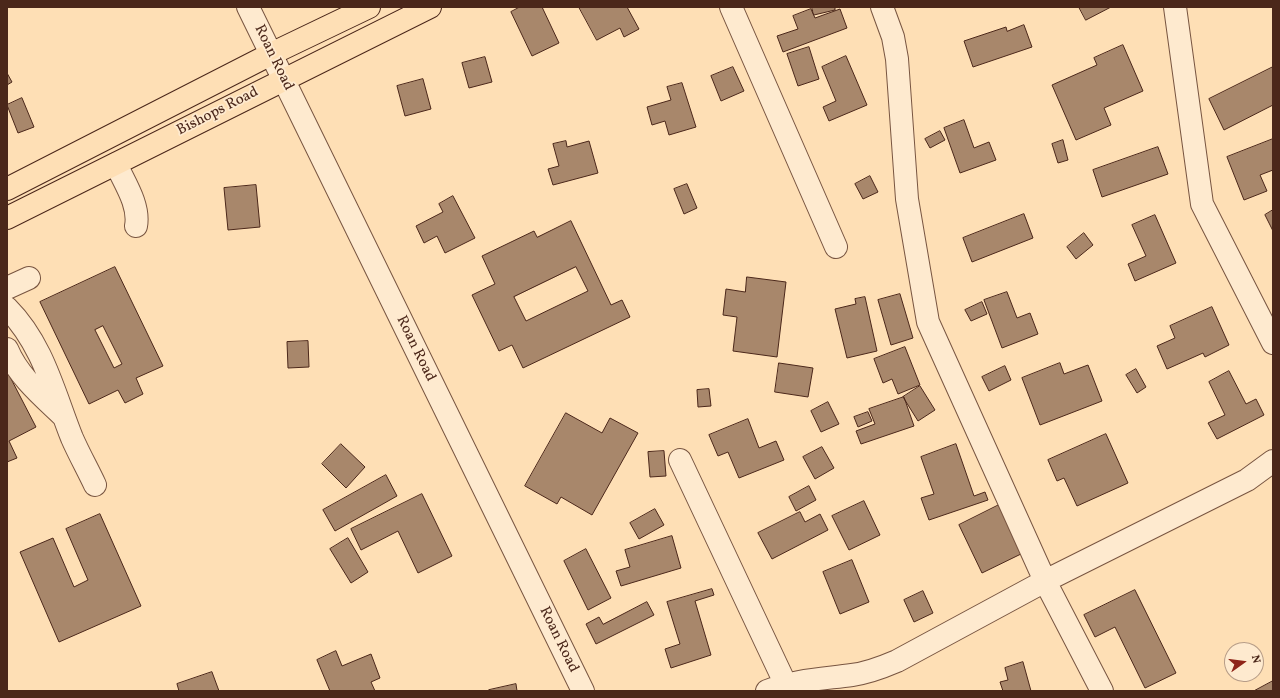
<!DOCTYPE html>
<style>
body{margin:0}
#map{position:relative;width:1280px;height:698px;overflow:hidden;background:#fedfb5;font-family:Vollkorn,serif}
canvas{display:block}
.frame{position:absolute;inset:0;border:8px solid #4b271a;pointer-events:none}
.north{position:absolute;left:1224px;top:642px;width:40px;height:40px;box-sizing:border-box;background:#feeacf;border:1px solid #b69c87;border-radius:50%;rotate:76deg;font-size:11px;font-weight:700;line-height:16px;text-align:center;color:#4b271a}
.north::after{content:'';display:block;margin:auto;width:14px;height:18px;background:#8f2418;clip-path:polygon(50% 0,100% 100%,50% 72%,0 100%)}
</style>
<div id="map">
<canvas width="1280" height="698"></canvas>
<div class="frame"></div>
<div class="north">N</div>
</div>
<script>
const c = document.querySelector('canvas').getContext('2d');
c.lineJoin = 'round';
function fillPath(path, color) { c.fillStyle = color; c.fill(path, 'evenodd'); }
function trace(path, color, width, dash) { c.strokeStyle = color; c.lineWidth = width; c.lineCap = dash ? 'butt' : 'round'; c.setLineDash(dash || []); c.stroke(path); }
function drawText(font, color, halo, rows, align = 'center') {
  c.font = font + ' Vollkorn,serif'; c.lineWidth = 3.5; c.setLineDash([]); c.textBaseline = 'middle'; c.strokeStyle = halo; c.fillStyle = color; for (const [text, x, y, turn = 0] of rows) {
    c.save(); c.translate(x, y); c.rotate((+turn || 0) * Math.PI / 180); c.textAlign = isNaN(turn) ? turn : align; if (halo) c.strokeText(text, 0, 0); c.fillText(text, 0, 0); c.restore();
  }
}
const building = new Path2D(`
 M520,7H542L559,43L532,56L511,12Z
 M579,7H627L639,29L624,37L620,28L597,40Z
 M812,7H835V10L814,15Z
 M1079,7H1111L1086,20Z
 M811,9L815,18L840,9L847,28L783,52L777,36L798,29L793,16Z
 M1024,25L1032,47L973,67L964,41L1006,27L1007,31Z
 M1123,45L1143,91L1104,108L1111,125L1076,140L1052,85L1097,65L1094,58Z
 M809,47L819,79L798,86L787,54Z
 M846,56L867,105L829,121L823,107L836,101L822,67Z
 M485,57L492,82L469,88L462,63Z
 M733,67L744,91L721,101L711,76Z
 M1273,67V105L1224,130L1209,99Z
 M7,73L12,82L7,85Z
 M423,79L431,109L405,116L397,86Z
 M682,83L696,127L669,135L665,121L652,125L647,107L671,100L667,87Z
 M22,98L34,127L18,133L7,105Z
 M964,120L974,148L989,142L996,160L960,173L944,128Z
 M940,131L945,140L930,148L925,139Z
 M1273,139V170L1260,175L1267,191L1244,200L1227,157Z
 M1063,140L1068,160L1058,163L1052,144Z
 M566,141L567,147L589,141L598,173L553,185L548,169L559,166L553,144Z
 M1158,147L1168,174L1102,197L1093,170Z
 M870,176L878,192L863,199L855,184Z
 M687,184L697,208L684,214L674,189Z
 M256,185L260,227L228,230L224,188Z
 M453,196L475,238L445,253L437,236L424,243L416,226L443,212L439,204Z
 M1273,210V231L1265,215Z
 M1024,214L1033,238L972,262L963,238Z
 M1155,215L1176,263L1135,281L1128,264L1146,256L1132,225Z
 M571,221L611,305L622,300L630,317L523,368L512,345L499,351L472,295L495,284L482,256L534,231L537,237ZM576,267L588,291L526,321L514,297Z
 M1084,233L1093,245L1076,259L1067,247Z
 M115,267L163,366L136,378L143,394L125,403L118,390L89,404L40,302ZM103,326L122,364L114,368L95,330Z
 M747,277L786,282L777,357L733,351L737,317L723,315L726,289L745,292Z
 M1007,292L1017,318L1030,313L1038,334L1002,348L984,300Z
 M900,294L913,338L891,345L878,300Z
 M865,297L877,351L847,358L835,309L856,304L855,299Z
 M982,302L987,314L971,321L965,310Z
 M1212,307L1229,345L1205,357L1203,353L1167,369L1157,346L1175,338L1170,326Z
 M308,341L309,367L288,368L287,342Z
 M905,347L920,385L898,394L892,379L883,383L874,359Z
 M779,363L813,368L808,397L775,392Z
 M1060,363L1064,374L1088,365L1102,401L1040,425L1022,378Z
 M1005,366L1011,380L989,391L982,377Z
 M1136,369L1146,387L1137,393L1126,375Z
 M7,371L36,427L9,441L17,458L7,462Z
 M1229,371L1246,404L1256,399L1264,415L1217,439L1208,423L1225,415L1209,382Z
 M920,386L935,410L918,421L903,397Z
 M709,389L711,406L698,407L697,390Z
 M904,397L914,426L861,444L856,431L875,424L869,409Z
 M828,402L839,424L821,432L811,411Z
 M868,412L872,421L858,427L854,417Z
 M566,413L602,433L610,418L638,433L592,515L561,497L557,504L525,486Z
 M748,419L759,448L776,441L784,460L739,478L728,452L718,456L709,435Z
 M1106,434L1128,483L1077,506L1064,478L1057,481L1048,460Z
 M341,444L365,467L346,488L322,464Z
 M956,444L974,496L985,492L988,500L929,520L921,498L934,494L921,457Z
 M822,447L834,468L815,479L803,457Z
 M664,451L666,476L650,477L648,452Z
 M386,475L397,496L335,531L323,510Z
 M809,486L816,500L796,511L789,497Z
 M422,494L452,556L418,573L398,531L361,550L351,529Z
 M864,501L880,535L849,550L832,516Z
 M999,505L1023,553L982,573L959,525Z
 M655,509L664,525L639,539L630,523Z
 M800,512L805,522L820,514L828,530L772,559L758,533Z
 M100,514L141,606L59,642L20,552L53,538L74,587L88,580L66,529Z
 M672,536L681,568L621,586L616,571L630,567L625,550Z
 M348,538L368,572L351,583L330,549Z
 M586,549L611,598L588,610L564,561Z
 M852,560L869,602L840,614L823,572Z
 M712,589L714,595L695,601L711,655L671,668L665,649L680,644L667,602Z
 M1135,590L1176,673L1145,688L1115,627L1095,637L1084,615Z
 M923,591L933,613L914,622L904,600Z
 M647,602L654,615L596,644L586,624L599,617L603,624Z
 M336,651L342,666L371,654L380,678L371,682L375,691H330L317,660Z
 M1023,662L1031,691H1003L1000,682L1008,680L1005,668Z
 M212,672L219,691H179L177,684Z
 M1273,681V691H1254Z
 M516,684L517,691H490L489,690Z`);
fillPath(building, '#a8876b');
trace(building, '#4b271a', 1);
const minor = new Path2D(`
 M248,7L583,691
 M731,7L836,247
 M882,7L893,37L897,59L907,199L928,322L1045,581L1102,691
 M1175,7L1202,204L1273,343
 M116,164C124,182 140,205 136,226
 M7,288L29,278
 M7,308C43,344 54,393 72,438C79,454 88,470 95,485
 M7,349C18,376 42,396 63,416
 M680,460L785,683
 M767,691C794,680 823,679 852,675C868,673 883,667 897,661L1045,581L1247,480L1273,461`);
const major = new Path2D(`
 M7,189L271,54L369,7
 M7,218L430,7`);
trace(minor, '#785541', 24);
trace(major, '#4b271a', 24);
trace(minor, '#feeacf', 22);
trace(major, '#fedfb5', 22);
drawText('15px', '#4b271a', '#feeacf', [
 ["Roan Road",273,58,64],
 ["Bishops Road",218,112,-27],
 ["Roan Road",415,349,64],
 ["Roan Road",558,640,64]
]);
</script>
